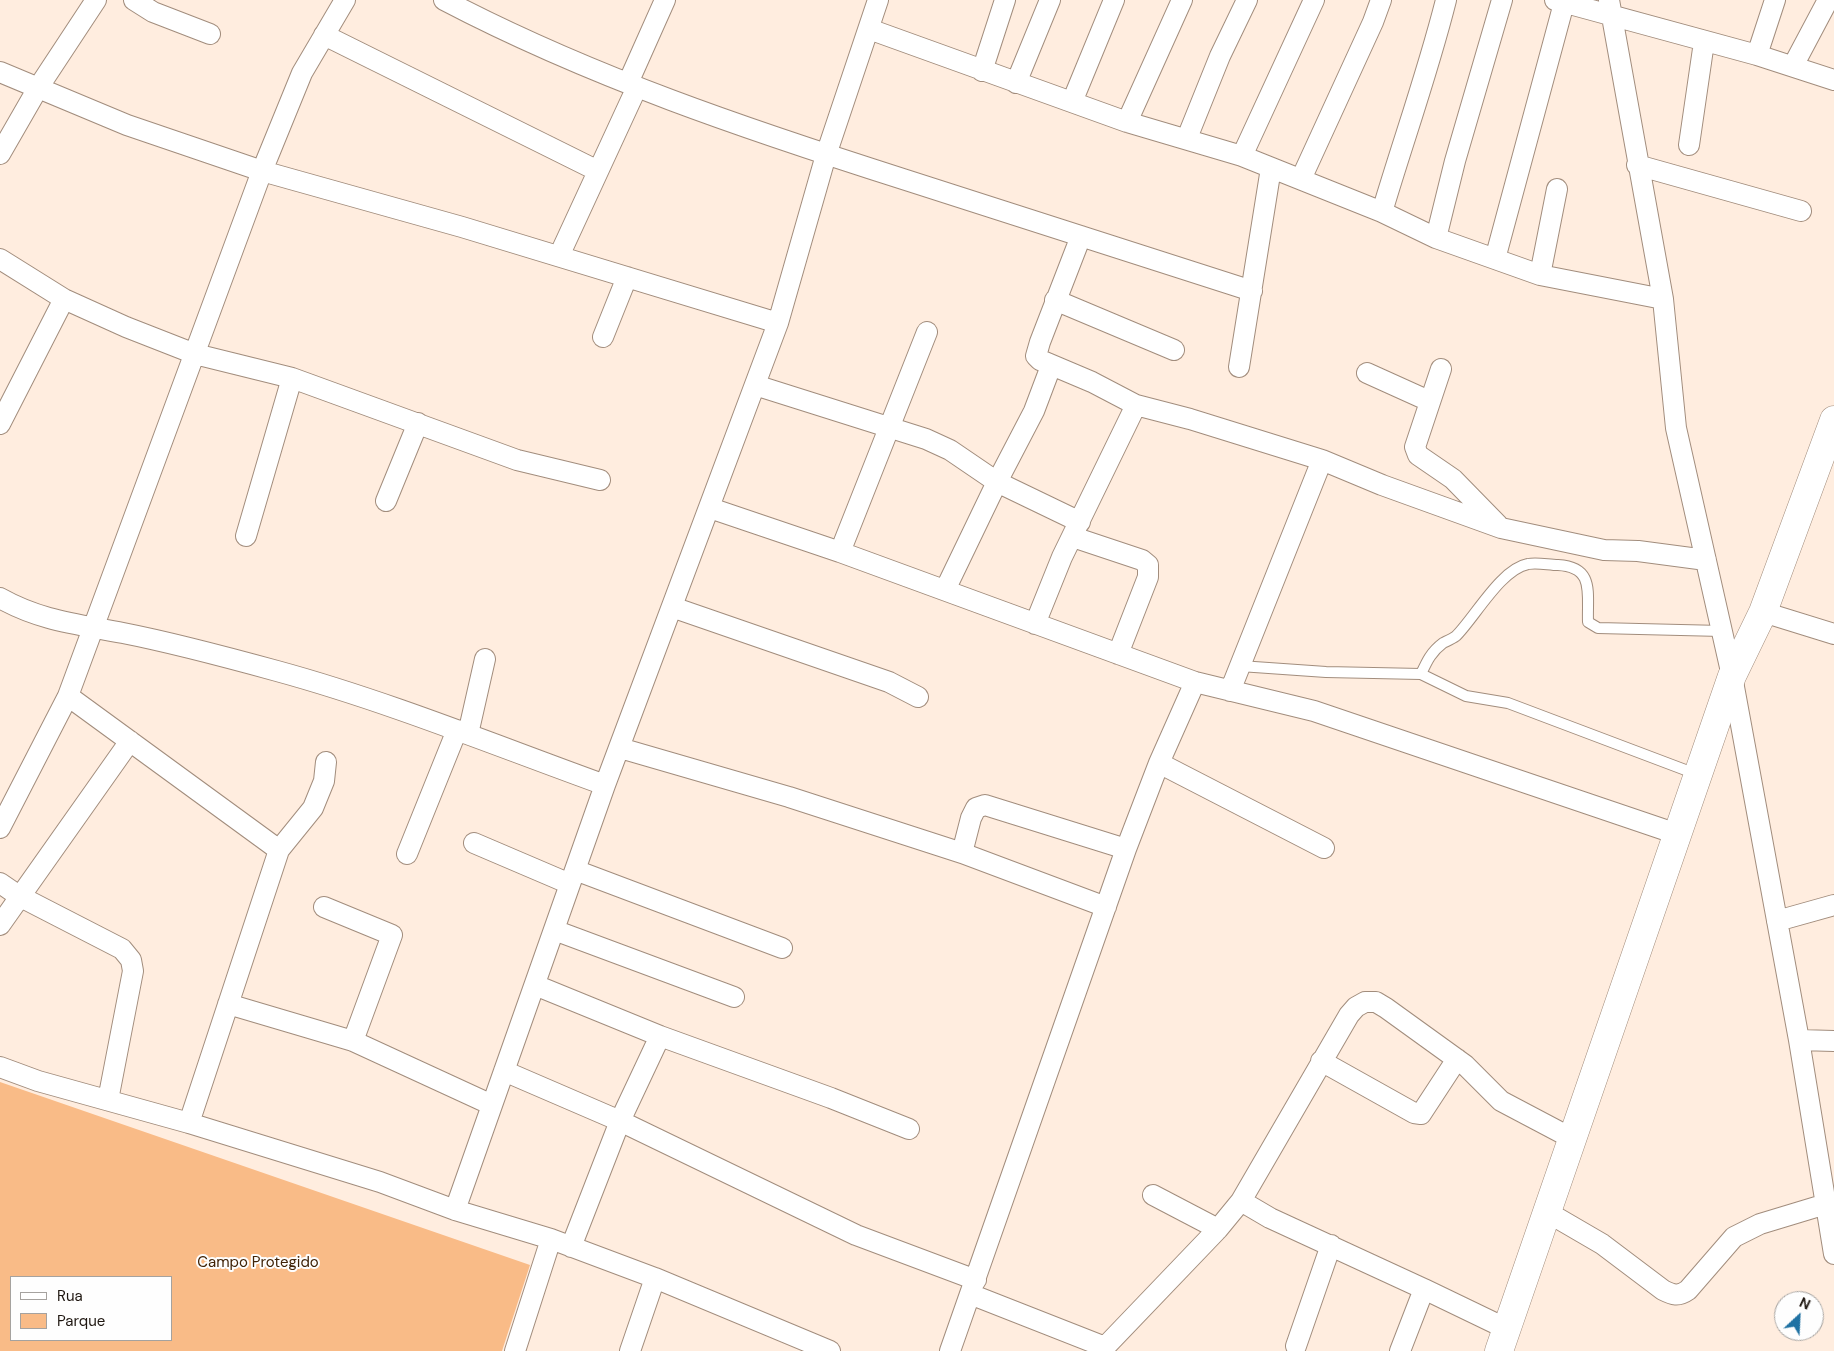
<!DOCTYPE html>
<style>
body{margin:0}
#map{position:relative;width:1834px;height:1351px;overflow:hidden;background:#ffeddf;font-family:"DM Sans",sans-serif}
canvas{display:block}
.legend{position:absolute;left:10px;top:1276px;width:162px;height:65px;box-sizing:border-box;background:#fefefe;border:1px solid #a5a29f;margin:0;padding:6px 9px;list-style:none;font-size:15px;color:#1f1711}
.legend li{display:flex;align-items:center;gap:10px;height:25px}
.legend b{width:25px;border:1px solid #a5a29f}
.north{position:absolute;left:1774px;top:1291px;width:50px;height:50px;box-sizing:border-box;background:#fefefe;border:1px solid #a5a29f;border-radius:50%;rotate:25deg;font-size:14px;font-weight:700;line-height:20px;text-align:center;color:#1f1711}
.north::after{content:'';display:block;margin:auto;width:18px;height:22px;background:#2072a3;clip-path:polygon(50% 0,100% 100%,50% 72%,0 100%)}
</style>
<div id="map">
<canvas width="1834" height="1351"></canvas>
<ul class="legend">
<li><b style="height:6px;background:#fff"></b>Rua</li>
<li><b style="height:14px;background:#f9bb87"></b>Parque</li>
</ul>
<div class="north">N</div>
</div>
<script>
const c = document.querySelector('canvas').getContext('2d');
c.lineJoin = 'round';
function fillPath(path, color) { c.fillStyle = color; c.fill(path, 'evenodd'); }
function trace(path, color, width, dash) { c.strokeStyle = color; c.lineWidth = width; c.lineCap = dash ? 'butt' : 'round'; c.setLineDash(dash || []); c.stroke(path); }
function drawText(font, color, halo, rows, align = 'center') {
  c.font = font + ' "DM Sans",sans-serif'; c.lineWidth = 4; c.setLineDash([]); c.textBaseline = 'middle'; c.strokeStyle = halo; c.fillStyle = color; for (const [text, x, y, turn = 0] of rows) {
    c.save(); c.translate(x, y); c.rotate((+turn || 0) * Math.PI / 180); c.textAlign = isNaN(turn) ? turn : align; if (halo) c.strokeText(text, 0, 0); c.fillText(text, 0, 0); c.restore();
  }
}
fillPath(new Path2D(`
 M0,1082L530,1265L502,1351H0ZM11,1277H171V1340H11Z`), '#f9bb87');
const lane = new Path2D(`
 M1240,666L1326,672L1421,674C1427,661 1431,652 1443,643C1447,641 1452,639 1456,636C1475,617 1501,569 1528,564C1537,562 1549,565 1558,565C1595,567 1587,593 1588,622L1598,628L1722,631
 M1421,674L1466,696L1508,703L1696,774`);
const street = new Path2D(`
 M134,0L153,12L210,34
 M444,0C591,77 749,130 906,180C1022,217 1137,254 1252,291
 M1555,0L1757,55L1834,80
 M1609,0L1663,299L1676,428L1732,676L1799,1040L1834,1254
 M869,29L1127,122L1242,156L1382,212L1436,238L1540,275L1663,299
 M324,35L598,171
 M1757,55L1775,0
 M1793,66L1828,0
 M982,71L1005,0
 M0,72L127,125L262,171L462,227L778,323
 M628,83L665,0
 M1016,83L1050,0
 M1072,102L1114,0
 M1127,122L1182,0
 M1187,138L1220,56L1247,0
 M1689,145L1704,42
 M0,154L38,88L96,0
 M1242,156L1314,0
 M1637,165L1801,211
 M1301,179L1373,22L1381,0
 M1382,212C1403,141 1428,72 1446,0
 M1081,236L1040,342L1036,356L1040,360L1092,382L1136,405L1190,419L1322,460L1382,485L1501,528L1604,550L1638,551L1706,560
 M1436,238L1455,161L1502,0
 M559,256L637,87
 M0,259L64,299L126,327L195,354L292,378L517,460L600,480
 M1495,259L1564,3
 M1540,275L1557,189
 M1055,300L1174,350
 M603,337L627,277
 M1239,367L1271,168
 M1441,369L1415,447L1418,455L1453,479L1498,525
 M1367,373L1429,401
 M755,385L926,439L950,450L997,482L1080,522
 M0,424L64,299
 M386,501L418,423
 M710,508L840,552L1195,682L1314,711L1677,834
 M246,536L292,378
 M1073,537L1142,560L1148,565V577L1118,654
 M840,552L927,332
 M945,590L997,482L1034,411L1051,366
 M0,598C41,621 78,624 123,633C174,643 226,657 277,671C387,701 497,746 605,785
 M672,607L889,682L918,697
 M1763,612L1834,634
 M1035,624L1062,557L1136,405
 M1230,691L1322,460
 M68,696L279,850
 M468,734L485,659
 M620,748L789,797L962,853L1106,907
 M1159,763L1324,848
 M0,828L68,696L262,171L302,73L345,0
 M474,843L570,884
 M962,853L971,818L976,808L985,805L1126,849
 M407,854L457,730
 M575,870L782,948
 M0,883L19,896L122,949L131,960L133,971L108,1100
 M324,907L392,935L353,1041
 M1777,921L1834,905
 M0,925L130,741
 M554,930L734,997
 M535,985L660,1036L831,1098L909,1129
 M228,1004L353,1041L492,1105
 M1799,1040L1834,1041
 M1321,1061L1414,1113L1421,1114L1457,1059
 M0,1067L38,1081L189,1123L380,1182L455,1210L551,1239L655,1278L830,1351
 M504,1071L620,1121L856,1235L976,1280
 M189,1123L279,850L313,808L324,781L326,762
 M1153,1195L1218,1229
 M1241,1201L1270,1218L1424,1289
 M455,1210L605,785L778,323L826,155L878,0
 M1547,1212L1602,1244L1663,1290C1673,1295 1678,1297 1688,1290L1734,1237L1760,1224L1826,1204
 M571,1247L620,1121L660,1036
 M970,1294L1105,1347L1218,1229L1241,1201L1349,1015L1356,1007L1365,1002H1376L1386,1008L1465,1065L1501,1101L1573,1139
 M1296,1346L1331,1245
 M515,1351L551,1239
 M630,1351L655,1278
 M950,1351L1126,849L1159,763L1195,682
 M1400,1351L1424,1289L1507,1329`);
const secondary = new Path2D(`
 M1499,1351L1732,676L1763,612L1834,420`);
trace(lane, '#a28d7d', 12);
trace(street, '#a28d7d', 22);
trace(secondary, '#a28d7d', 29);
trace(lane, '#fff', 10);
trace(street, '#fff', 20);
trace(secondary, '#fff', 28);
drawText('15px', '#402307', '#fefefe', [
 ["Campo Protegido",258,1263]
]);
</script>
